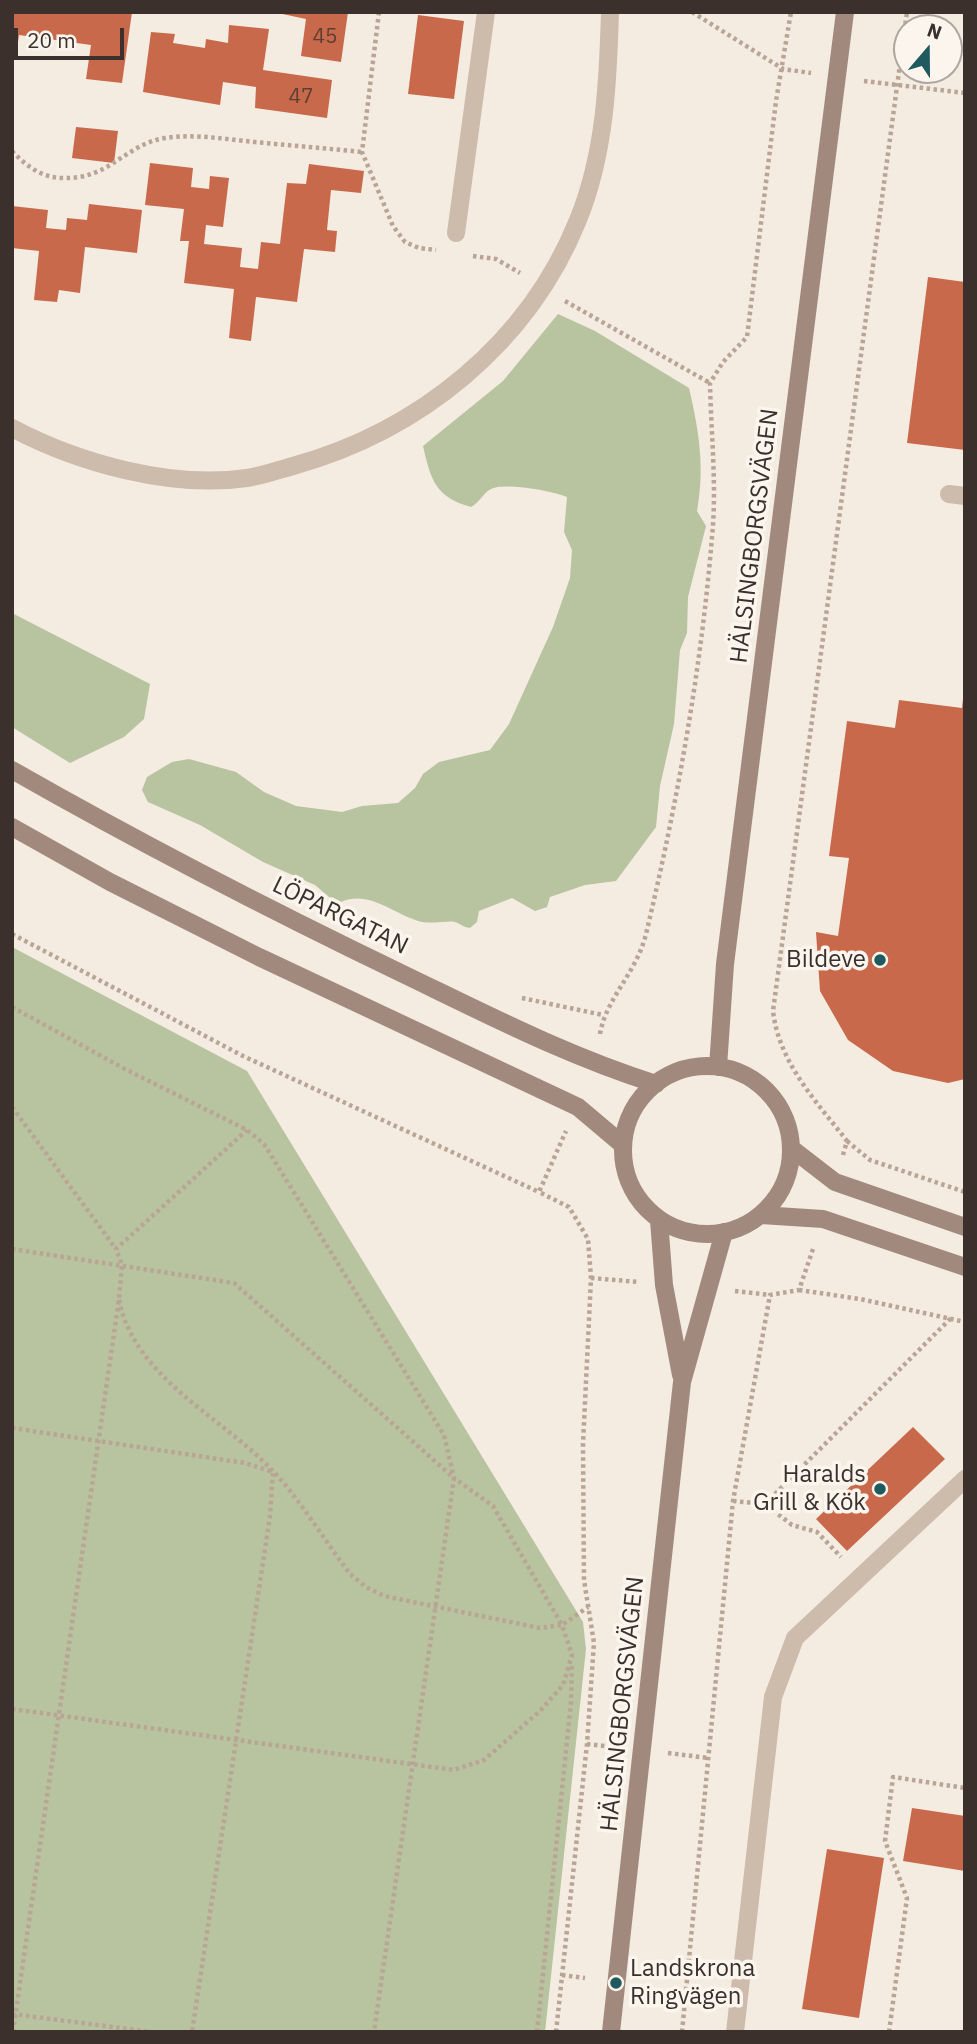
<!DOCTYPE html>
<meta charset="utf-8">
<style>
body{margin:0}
#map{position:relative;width:977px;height:2044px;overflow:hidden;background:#f4ebe1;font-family:"IBM Plex Sans",sans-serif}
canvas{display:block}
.frame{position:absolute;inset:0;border:14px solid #3b302b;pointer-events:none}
.north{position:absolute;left:893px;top:14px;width:70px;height:70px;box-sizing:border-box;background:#fbf5ee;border:2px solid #aea6a0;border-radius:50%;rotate:20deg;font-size:19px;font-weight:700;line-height:28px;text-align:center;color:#3b302b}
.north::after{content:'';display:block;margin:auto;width:24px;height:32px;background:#1f5a5e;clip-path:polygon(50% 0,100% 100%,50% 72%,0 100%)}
.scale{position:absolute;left:14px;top:28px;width:110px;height:32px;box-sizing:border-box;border:4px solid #3b302b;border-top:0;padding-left:9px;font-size:21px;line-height:24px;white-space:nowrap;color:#3b302b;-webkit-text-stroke:5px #fbf5ee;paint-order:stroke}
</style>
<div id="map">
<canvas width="977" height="2044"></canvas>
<div class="frame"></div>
<div class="north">N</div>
<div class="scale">20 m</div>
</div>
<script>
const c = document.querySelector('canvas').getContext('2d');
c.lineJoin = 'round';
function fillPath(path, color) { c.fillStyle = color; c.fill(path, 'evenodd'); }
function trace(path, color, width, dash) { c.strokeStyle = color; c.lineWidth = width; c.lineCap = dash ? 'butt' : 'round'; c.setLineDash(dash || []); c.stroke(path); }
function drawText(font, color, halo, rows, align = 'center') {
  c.font = font + ' "IBM Plex Sans",sans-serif'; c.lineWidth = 7; c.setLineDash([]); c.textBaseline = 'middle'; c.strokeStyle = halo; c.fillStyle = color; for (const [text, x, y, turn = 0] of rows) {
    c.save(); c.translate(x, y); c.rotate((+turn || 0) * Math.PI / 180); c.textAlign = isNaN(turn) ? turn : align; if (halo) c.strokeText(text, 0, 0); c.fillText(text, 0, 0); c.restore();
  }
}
fillPath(new Path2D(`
 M558,314L595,331L689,388C699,431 705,467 697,511L706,526L688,597L687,633L680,650L674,724L660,786L656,827L616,881L585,885L550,897L547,907L535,911L512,898L479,911L477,922L470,928C463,927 461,924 455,922C449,920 431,925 418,921C392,913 369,890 341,902L329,897L315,885L263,862L200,825L148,802L142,790L147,777L172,762L189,759L236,772L264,792L296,806L342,812L362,806L398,803L415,788L423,774L439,762L490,750L509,724L553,627L570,578L572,550L564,532L567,497C554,491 503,482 491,489C483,493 480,502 471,507C435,497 431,480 423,446L503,381Z
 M12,613L150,684L144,719L124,737L70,763L12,727Z
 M12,947L247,1071L583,1622L586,1649L545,2032H12Z`), '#b8c4a0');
fillPath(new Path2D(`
 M12,12H132L122,83L86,79L91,45L19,35L18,42L12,41Z
 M273,12H348L341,62L301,56L306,19Z
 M418,15L464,21L454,99L408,94Z
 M229,25L269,29L263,70L332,80L327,118L255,108L256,87L223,82L220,105L143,92L151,32L175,34L173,43L205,48L206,39L228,43Z
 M76,127L118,131L114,163L72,158Z
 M150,163L193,168L191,187L209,189L210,176L229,178L223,227L206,225L204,244L242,248L240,267L258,269L261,242L280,244L287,183L306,184L309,164L364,171L361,193L331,190L327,230L337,231L335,252L304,249L297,302L256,297L251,341L229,338L234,289L184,283L189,241H180L184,209L145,205Z
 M89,204L142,210L137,253L85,247L80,293L59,290L57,302L34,300L39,251L12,248V206L48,210L46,228L66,230L67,218L87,220Z
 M928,277L965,282V450L907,443Z
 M963,699L965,1079L948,1083L893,1071L848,1040L820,991L816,932L838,936L849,858L829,856L847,721L895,728L899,700L962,708Z
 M913,1427L945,1459L847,1551L816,1519Z
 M912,1808L965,1816V1871L903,1861Z
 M827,1849L884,1858L859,2018L802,2009Z`), '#c8694b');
trace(new Path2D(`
 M379,12L362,152L393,226L405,242L419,248L436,250
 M692,12L783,69L811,73
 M864,81L965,93
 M12,151C25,165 42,178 62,178C110,180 125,144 165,138C191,134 218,138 245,141C284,145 323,148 362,152
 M473,256L496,259L520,273
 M565,301L710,383
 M12,934L243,1056L539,1192
 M522,998L603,1015
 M12,1007L123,1068L247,1130L264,1144L444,1435L454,1478L493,1506L562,1625L588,1607
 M600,1034C606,998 636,974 646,934C677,804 701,671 712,537C717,487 711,434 710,383L723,362L747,337L776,101L791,12
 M12,1107L116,1249
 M847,1141L870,1160L965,1192
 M843,1155L847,1141C816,1101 779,1063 773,1011L907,12
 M12,1249L234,1283L454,1478L374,2032
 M591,1278L639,1282
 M799,1290L860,1299L965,1322
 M735,1291L770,1295
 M12,1428L245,1463L273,1472L270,1516L192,2032
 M733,1501L765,1504L792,1525L817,1532L841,1557
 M765,1504L952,1317
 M12,1709L454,1770L484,1760L540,1711L563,1685L572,1655L562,1625L540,1628L384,1596L366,1587L350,1574C325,1541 301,1501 273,1471C222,1417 133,1377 119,1299
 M587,1744L614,1747
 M668,1753L708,1758
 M562,1975L585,1978
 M12,2014L152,2032
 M13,2032L119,1299L122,1265L116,1249L247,1130
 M537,2032L571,1702L572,1663
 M556,2032L587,1744L594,1643L584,1580L583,1444L591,1278L588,1239L569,1207L539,1192L566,1131
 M682,2032L733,1501L770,1295L799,1290L814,1246
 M889,2032L907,1898L885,1841L893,1777L965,1788`), '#b9a596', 4.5, [3.5, 3.5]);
trace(new Path2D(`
 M456,233L486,12`), '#cdbbac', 18);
trace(new Path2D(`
 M12,428C78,463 171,489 247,478C262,476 278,470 293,466C419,431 528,344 578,220C605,154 608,82 610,12
 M949,494L965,496
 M735,2032L773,1697L795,1638L965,1479`), '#cdbbac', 18);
trace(new Path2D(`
 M12,770C140,843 270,910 403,974C486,1014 567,1056 656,1084
 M12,827L110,882L259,957L578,1107L623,1145
 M623 1150a84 84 0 1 1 168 0a84 84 0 1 1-168 0Z
 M718,1067L725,964L845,12
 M791,1148L835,1182L965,1227
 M761,1215L823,1219L965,1267
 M659,1220L664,1285L681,1375
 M611,2032L682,1382L724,1232`), '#a18a7d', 18);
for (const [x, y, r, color] of [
 [880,960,7,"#1f5a5e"],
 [880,1489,7,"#1f5a5e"],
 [616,1983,7,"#1f5a5e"]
]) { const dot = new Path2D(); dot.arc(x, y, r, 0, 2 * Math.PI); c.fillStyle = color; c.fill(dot); trace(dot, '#fbf5ee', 2.5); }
drawText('21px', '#5e3e33', null, [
 ["45",325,37],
 ["47",301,97]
]);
drawText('24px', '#3b302b', '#fbf5ee', [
 ["HÄLSINGBORGSVÄGEN",755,536,-83],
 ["LÖPARGATAN",340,916,26],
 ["HÄLSINGBORGSVÄGEN",623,1704,-84]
]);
drawText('24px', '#3b302b', '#fbf5ee', [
 ["Bildeve",866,960],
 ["Haralds",866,1475],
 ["Grill & Kök",866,1503],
 ["Landskrona",630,1969,"left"],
 ["Ringvägen",630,1997,"left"]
], 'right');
</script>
